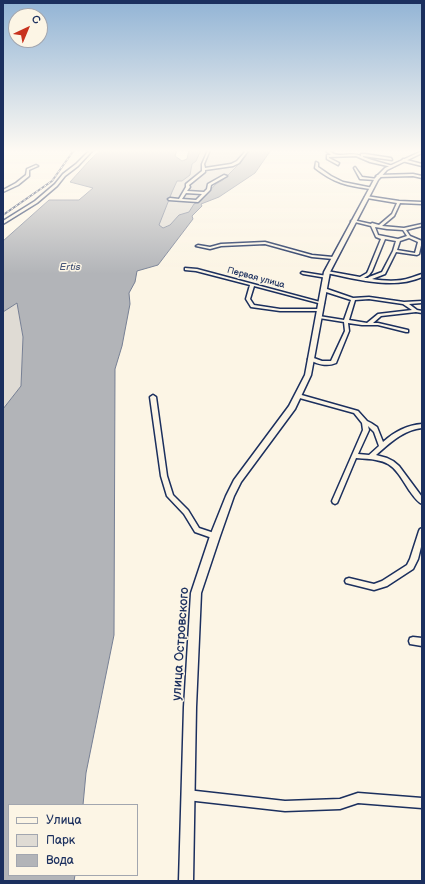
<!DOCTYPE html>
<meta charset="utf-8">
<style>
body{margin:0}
#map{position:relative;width:425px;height:884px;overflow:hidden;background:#fcf5e5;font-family:"Balsamiq Sans",sans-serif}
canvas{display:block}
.frame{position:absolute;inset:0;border:4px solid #1b2f5e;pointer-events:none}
.legend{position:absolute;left:8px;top:804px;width:130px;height:72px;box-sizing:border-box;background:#fcf5e5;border:1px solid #a2a6af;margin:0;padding:5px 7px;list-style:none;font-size:12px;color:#1b2f5e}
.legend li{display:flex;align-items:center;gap:8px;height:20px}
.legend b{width:20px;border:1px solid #a2a6af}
.north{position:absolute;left:8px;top:8px;width:40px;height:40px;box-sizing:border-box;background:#fcf5e5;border:1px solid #a2a6af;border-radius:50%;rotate:44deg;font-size:11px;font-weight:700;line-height:16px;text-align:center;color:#1b2f5e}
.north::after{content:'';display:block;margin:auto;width:14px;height:18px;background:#c8321e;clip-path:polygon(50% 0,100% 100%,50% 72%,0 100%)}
</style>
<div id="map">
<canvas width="425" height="884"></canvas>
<div class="frame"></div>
<ul class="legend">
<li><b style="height:5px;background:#fcf5e5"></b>Улица</li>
<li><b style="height:11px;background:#dfdbd4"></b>Парк</li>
<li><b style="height:11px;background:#b2b4b8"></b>Вода</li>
</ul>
<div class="north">С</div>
</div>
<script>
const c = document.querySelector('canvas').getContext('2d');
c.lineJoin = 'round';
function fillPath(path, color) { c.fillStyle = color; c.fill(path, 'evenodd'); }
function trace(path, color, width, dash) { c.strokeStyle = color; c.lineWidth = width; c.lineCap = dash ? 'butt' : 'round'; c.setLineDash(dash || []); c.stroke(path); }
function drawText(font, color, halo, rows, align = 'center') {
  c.font = font + ' "Balsamiq Sans",sans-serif'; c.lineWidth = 3; c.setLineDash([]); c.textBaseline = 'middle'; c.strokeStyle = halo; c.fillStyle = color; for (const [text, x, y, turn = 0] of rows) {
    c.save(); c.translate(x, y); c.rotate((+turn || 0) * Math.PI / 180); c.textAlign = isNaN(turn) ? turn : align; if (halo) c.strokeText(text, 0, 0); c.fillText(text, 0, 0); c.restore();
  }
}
fillPath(new Path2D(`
 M201,150H250L240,163L200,201L194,204L189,212L179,215L170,225L162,228L159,225L172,192L177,181H182L191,172L192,164L196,161Z
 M17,302L23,337L21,386L3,409V312Z`), '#dfdbd4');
const water = new Path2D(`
 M101,150H177L175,156L182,161L187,159L189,150H201L196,161L192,164L190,175L182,181H177L172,192L159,225L163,228L170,225L179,215L189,212L194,204L200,201L216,184L223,180L240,163L250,150H271L255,173L219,197L201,204L202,206L192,216L193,219L158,265L137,271L135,282L129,293L130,304L122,346L115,369L114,635L86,773L83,805H9V875H75L74,881H3V409L21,386L23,337L17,303L3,312V241L49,200H79L93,188L70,182L89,161Z`);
fillPath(water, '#b2b4b8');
trace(water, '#767f94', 1);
const minor = new Path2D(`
 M90,150H93L78,166L65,176L57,186L37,203L3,224V221L35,201L55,184L63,174L76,164Z
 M208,150H210L204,164L205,168L231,164L237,161L245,152L244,150H247V152L239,163L233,166L205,170V172L189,185L190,187L187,191L204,192L207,189L208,184L224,175L227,176L211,185L210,190L198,202L169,200L168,199L170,198L179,199L186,187V184L202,171V164ZM186,193L202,194L196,200L182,199Z
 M325,150C329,150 330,152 334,154C342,157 352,152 361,156V154H365L391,158L392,160L363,156V157L372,160L393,166L392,167L370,162L356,156L329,157V158L339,163L338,165L327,159V155H331Z
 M403,159L422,164V166L402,161Z
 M316,162L318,163V167L331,176L343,182L373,188L371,189C347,186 334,183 315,168Z
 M36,165L38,166L29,170V176L18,185L3,192V190L16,183L26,175L27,169Z
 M355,167L362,177L378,179L376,180L360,179L354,168Z
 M413,174L422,176V178L413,176L378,177L376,176L378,175Z
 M366,196L399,201L422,202V204L400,203L394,216L382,226L404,228L422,224V226L406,230L410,236L422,241L419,254L417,255L396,252L385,274L372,279C384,281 398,282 410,278C414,277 418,275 422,274V277C392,290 357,279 326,273V271H327L360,277L367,273L368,271L381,239L376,237L371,226L351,221L353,220L371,224L372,223L379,225L392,214L397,203L367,198L365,197ZM375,227L387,229L403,230L407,236L398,239L378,235ZM409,238L418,242L415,253L397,250L400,241ZM385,239L396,241L393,251L382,272L369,277L368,278H364L369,275L372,271Z
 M265,242L312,255L333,257L335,258L333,259L312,257L265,244L221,246L210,249L196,246L198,245L210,247L221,244Z
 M185,268L197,269L324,303L322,304L254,286L250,299L254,305L280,309H320L322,310L320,311H280L251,307L246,299L250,285L196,271L185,270Z
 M302,272L327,276L329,277L327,278L303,274L301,273Z
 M323,289H327L353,298L369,297L404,302L422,301V303L409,304L417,310L422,311V313L416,312L381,316L373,323H378L408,330V332H406L378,325H362L348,323L349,331L336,363C327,367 316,364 308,359L311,357L322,361H331L345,331L344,322L319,318L317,317L319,316L344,320L351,300L323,291ZM369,299L403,304L412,310L378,314L367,323L349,320L355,300Z
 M298,394L358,411L367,421L371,423L377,427L383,442C394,432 407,425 422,424V428C403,430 390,443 376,455L387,458L393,461L399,466L422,497V504C416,501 413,495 409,490C392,462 389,460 356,458L338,501L337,503L335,504L333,503L332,501L363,430L362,423L354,413L296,397L295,396L296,395ZM368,426L374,432L379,446L369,455L358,454L369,430Z
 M153,395L156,397L167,476L173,495L188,510L199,528L217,534L219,536L217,538L215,539L195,532L184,514L167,496L161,476L150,397Z
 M422,528V543L418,559L413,569L387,586L374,590L346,583L345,581L346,579L349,578L374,584L382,581L407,565L410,559L419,531L420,529Z
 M413,637L422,638V646L410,644L409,641L410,638Z
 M187,790L285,801L340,799L358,793L422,798V808L358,803L340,809L285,811L187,800L183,799L182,795L183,791Z`);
const major = new Path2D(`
 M422,151V153L387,170L378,180L330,272L311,375L295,409L241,482L234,496L220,536L201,593L196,707L193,881H179L184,707L191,593L210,536L226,496L234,480L289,406L305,375L324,272L375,178L385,168Z`);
trace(minor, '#1b2f5e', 3);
trace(major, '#1b2f5e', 3);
fillPath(minor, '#fcf5e5');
fillPath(major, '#fcf5e5');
const rail = new Path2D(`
 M3,215L52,181L74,150`);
trace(rail, '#1b2f5e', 2);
trace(rail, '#fcf5e5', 1, [2.5]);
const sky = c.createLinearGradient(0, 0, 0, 274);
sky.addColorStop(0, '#92b4d5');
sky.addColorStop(0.55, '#fefaf3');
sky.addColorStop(1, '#fefaf300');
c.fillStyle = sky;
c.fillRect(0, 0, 425, 274);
drawText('9px', '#1b2f5e', '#fcf5e5', [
 ["Первая улица",256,278,15]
]);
drawText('italic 10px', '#485779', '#fcf5e5', [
 ["Ertis",70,267]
]);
drawText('13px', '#1b2f5e', '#fcf5e5', [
 ["улица Островского",181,644,-86]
]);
</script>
